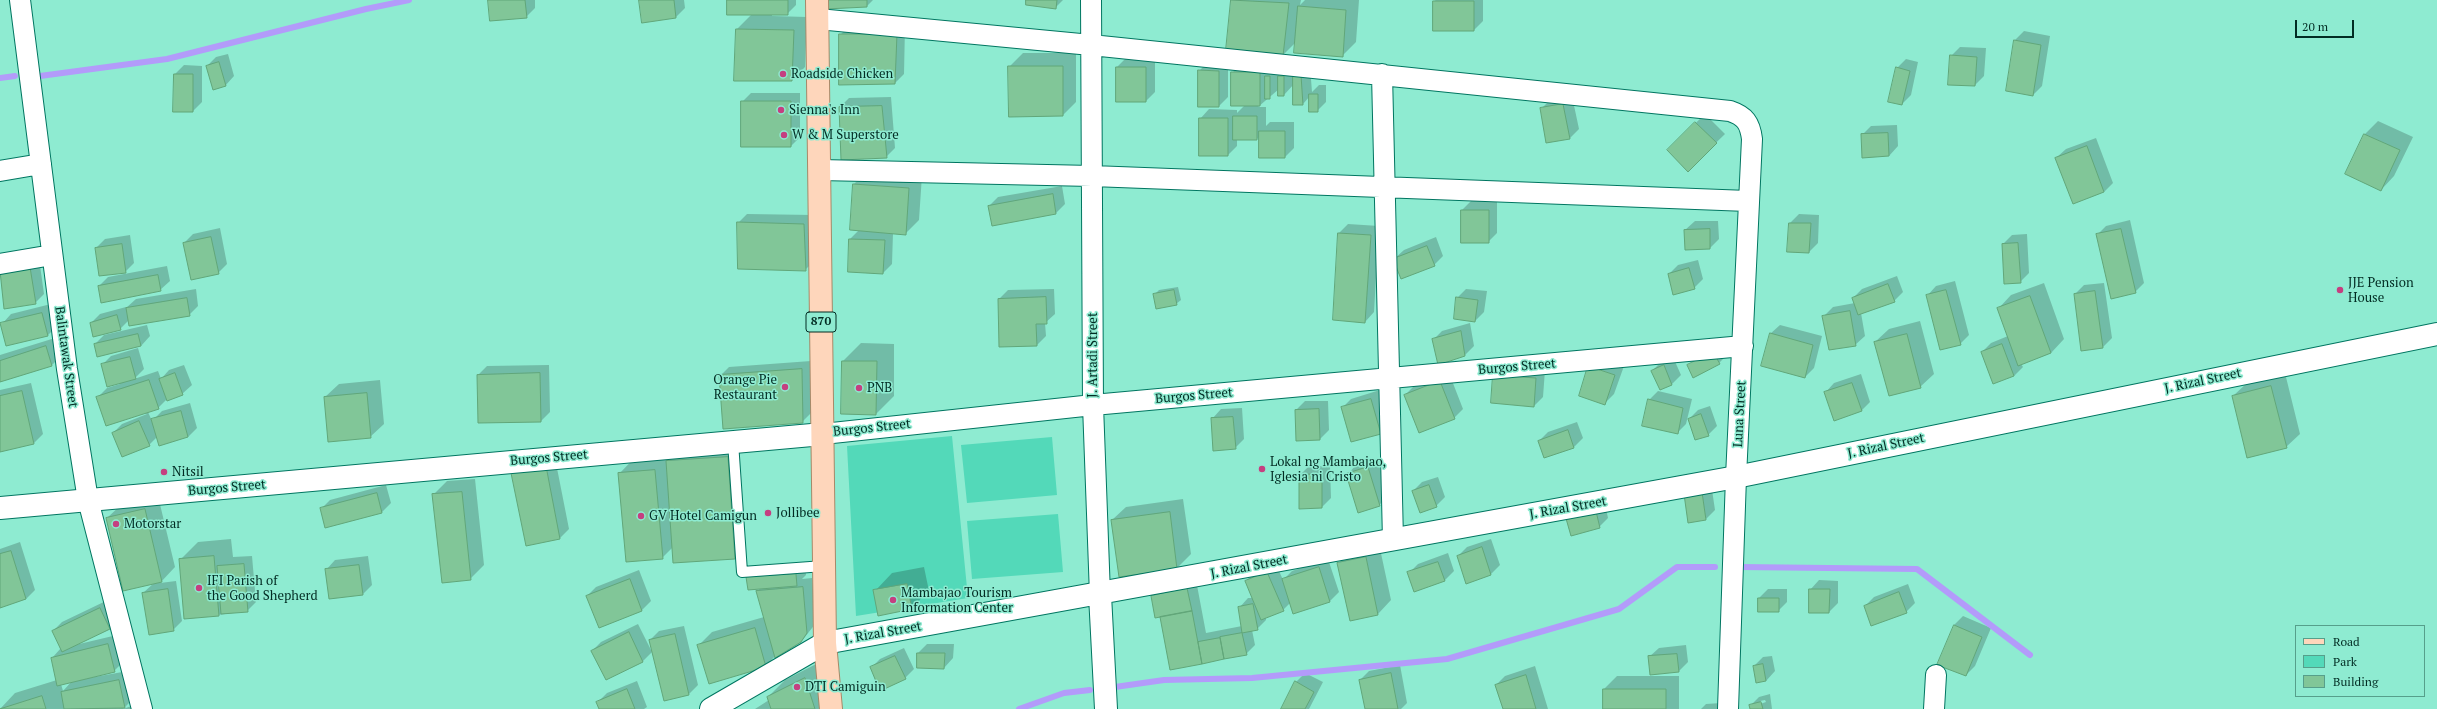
<!DOCTYPE html>
<style>
body{margin:0}
#map{position:relative;width:2437px;height:709px;overflow:hidden;background:#8eebd1;font-family:"PT Serif",serif}
canvas{display:block}
.legend{position:absolute;left:2295px;top:625px;width:130px;height:72px;box-sizing:border-box;background:#8eebd1;border:1px solid #569f8b;margin:0;padding:5px 7px;list-style:none;font-size:12px;color:#022c23}
.legend li{display:flex;align-items:center;gap:8px;height:20px}
.legend b{width:20px;border:1px solid #569f8b}
.scale{position:absolute;left:2295px;top:20px;width:59px;height:18px;box-sizing:border-box;border:2px solid #022c23;border-top:0;padding-left:5px;font-size:12px;line-height:14px;white-space:nowrap;color:#022c23;-webkit-text-stroke:3px #8eebd1;paint-order:stroke}
</style>
<div id="map">
<canvas width="2437" height="709"></canvas>
<ul class="legend">
<li><b style="height:5px;background:#fed6bb"></b>Road</li>
<li><b style="height:11px;background:#53d9b9"></b>Park</li>
<li><b style="height:11px;background:#81c698"></b>Building</li>
</ul>
<div class="scale">20 m</div>
</div>
<script>
const c = document.querySelector('canvas').getContext('2d');
c.lineJoin = 'round';
function fillPath(path, color) { c.fillStyle = color; c.fill(path, 'evenodd'); }
function trace(path, color, width, dash) { c.strokeStyle = color; c.lineWidth = width; c.lineCap = dash ? 'butt' : 'round'; c.setLineDash(dash || []); c.stroke(path); }
function drawText(font, color, halo, rows, align = 'center') {
  c.font = font + ' "PT Serif",serif'; c.lineWidth = 3; c.setLineDash([]); c.textBaseline = 'middle'; c.strokeStyle = halo; c.fillStyle = color; for (const [text, x, y, turn = 0] of rows) {
    c.save(); c.translate(x, y); c.rotate((+turn || 0) * Math.PI / 180); c.textAlign = isNaN(turn) ? turn : align; if (halo) c.strokeText(text, 0, 0); c.fillText(text, 0, 0); c.restore();
  }
}
fillPath(new Path2D(`
 M952,436L968,598L856,616L847,446Z
 M1052,437L1057,495L967,503L961,445Z
 M1058,514L1063,572L972,579L967,521Z`), '#53d9b9');
fillPath(new Path2D(`
 M489,0H535V8L526,17Z
 M640,0H684L685,8L676,17Z
 M728,0H796V5L787,14H772V16L807,17L805,67L792,80H735L737,29L752,14Z
 M826,0H873L867,6Z
 M1027,0H1063L1055,8Z
 M1232,0H1301L1300,5L1305,0H1359L1356,42L1342,56L1296,42L1283,55L1227,49Z
 M1436,0H1483V21L1474,30L1434,1Z
 M849,26H905L904,74L895,83L840,35Z
 M2024,31L2050,36L2042,86L2033,95L2015,40Z
 M1960,47L1986,48L1984,76L1975,85L1949,84L1951,56Z
 M1023,53H1076V102L1063,115L1009,67Z
 M228,54L234,76L225,86L207,66L216,57Z
 M1126,58H1155V92L1146,101L1117,67Z
 M1906,59L1918,62L1911,95L1902,104L1897,68Z
 M1208,62H1228V97L1219,106L1199,71Z
 M1241,64H1269V74L1275,68H1279V76L1288,67H1293V77L1304,66H1310L1312,92L1319,85H1326V102L1317,111L1310,96L1303,104H1294V84L1284,95L1279,89L1258,107H1266V126L1270,122H1294V148L1285,157L1260,136L1257,139H1237V146L1228,155L1200,119L1209,109L1237,110V113L1245,105L1232,73Z
 M184,65L202,66V102L193,111L175,74Z
 M751,93H800V137L791,146L742,102Z
 M1572,96L1579,129L1570,138L1547,142L1541,109L1550,100Z
 M891,97L895,148L886,157L840,107L849,98Z
 M1705,114L1725,134L1688,170L1668,150Z
 M2378,121L2413,137L2394,176L2381,190L2347,174L2365,134Z
 M1897,125L1898,146L1889,156L1862,135L1871,126Z
 M2096,138L2113,183L2104,192L2056,158L2066,149Z
 M867,171L922,175L919,220L905,234L893,233L892,264L883,273L850,239L859,230L854,184Z
 M1062,186L1065,204L1056,213L993,225L989,206L998,197Z
 M1471,201H1497V233L1488,242L1462,210Z
 M747,214L813,215L814,261L805,270L738,223Z
 M1799,214L1819,215L1818,243L1809,252L1788,251L1790,223Z
 M2130,220L2144,283L2135,292L2097,235L2106,226Z
 M1695,221H1718L1719,239L1710,248L1685,230Z
 M1348,224L1379,226L1374,312L1365,322L1339,233Z
 M220,228L227,264L218,273L184,243L193,234Z
 M2027,234L2029,273L2020,282L2003,244L2012,235Z
 M130,235L134,263L125,272L96,248L105,239Z
 M1436,237L1443,256L1434,265L1394,259L1404,250Z
 M39,258L44,294L35,303L5,308L0,271Z
 M1698,260L1703,279L1694,288L1669,274L1678,265Z
 M167,266L170,281L160,290L99,286L108,277Z
 M1897,276L1903,292L1894,301L1861,313L1865,336L1855,345L1824,316L1833,307L1855,303L1853,298L1862,289Z
 M1955,281L1969,335L1960,344L1927,296L1936,286Z
 M2044,283L2064,339L2051,353L2021,364L2023,367L2014,376L1982,352L1991,343L2008,336L1998,309L2011,295Z
 M2104,283L2112,338L2103,347L2082,350L2075,294L2084,285Z
 M1178,287L1181,300L1176,304L1154,295L1159,290Z
 M196,289L198,306L189,315L129,320L120,329L91,323L100,314L126,307V308L136,299Z
 M1054,289L1055,314L1045,323L1046,336L1037,345L999,299L1008,290Z
 M1466,289L1487,291L1484,312L1475,321L1457,298Z
 M51,304L57,326L48,335L7,345L2,324L11,314Z
 M1920,321L1934,374L1920,387L1875,342L1889,329Z
 M1470,323L1474,346L1465,355L1438,364L1433,340L1442,331Z
 M147,325L150,336L141,346L95,344L104,335Z
 M1780,325L1822,336L1814,368L1805,377L1770,334Z
 M55,338L61,356L52,365L0,381V355Z
 M861,343L894,344V396L876,414L842,413L843,361Z
 M138,348L144,369L134,379L158,371L161,379L169,370L184,365L192,385L182,394L167,399L158,408L148,412L152,421L162,411L190,403L197,428L188,437H157L149,445L113,433L122,424L147,414L98,397L107,388L120,384L102,365L111,356Z
 M1728,354L1719,363L1688,366L1697,357Z
 M1673,357L1681,375L1672,384L1660,389L1652,371L1661,362Z
 M811,361V413L802,422L720,376L729,367Z
 M549,365L550,412L541,421L479,422L478,375L487,366Z
 M1589,366H1624L1614,394L1605,403Z
 M1545,370L1543,397L1534,406L1494,375Z
 M1449,373L1463,409L1454,418L1405,395L1414,386Z
 M2285,373L2300,434L2286,447L2233,396L2247,383Z
 M1861,374L1870,402L1861,411L1825,393L1834,383Z
 M380,380L384,424L370,437L325,397L339,384Z
 M31,383L43,434L34,443L0,451V390Z
 M1380,390L1381,433L1342,408L1351,399Z
 M1658,391L1692,399L1686,424L1677,433L1649,400Z
 M1305,401H1328L1329,430L1320,439L1296,410Z
 M1710,406L1717,426L1708,435L1689,419L1698,410Z
 M1242,408L1244,439L1235,448L1212,419L1221,409Z
 M1577,422L1583,438L1574,447L1545,457L1539,441L1548,432Z
 M643,449L680,457L732,453L739,554L734,558L673,547L662,558L619,474Z
 M555,458L569,529L560,538L527,544L513,474Z
 M1377,459L1389,496L1379,505L1347,475L1356,465Z
 M1309,466H1330L1331,498L1322,507L1300,508V475Z
 M1438,477L1445,497L1436,506L1413,491L1422,482Z
 M475,479L484,565L470,579L433,495L447,481Z
 M1711,483L1715,510L1706,519L1685,495Z
 M386,485L391,503L382,512L321,509L330,500Z
 M158,496L175,567L160,583L176,581L182,621L173,630L143,593L154,583L107,518L121,505Z
 M1183,499L1191,554L1177,568L1120,575L1112,520L1126,507Z
 M1604,499L1608,518L1599,527L1576,506Z
 M231,539L233,557L252,556L256,602L247,611L218,615L180,560L198,542Z
 M1491,539L1500,565L1491,574L1467,582L1458,556L1467,547Z
 M20,542L35,590L26,599L0,607V549Z
 M1379,544L1391,600L1378,614L1350,620L1338,564L1351,550Z
 M1448,553L1454,571L1445,580L1409,573L1418,564Z
 M368,556L372,585L363,594L326,570L335,560Z
 M1328,559L1339,592L1330,601L1294,613L1290,603L1283,610L1266,617V620L1257,629L1252,630L1255,645L1246,654L1171,668L1161,616L1152,596L1161,587L1196,580L1206,633L1242,626L1239,608L1248,598H1253L1246,581L1255,572L1276,564L1283,580L1292,571Z
 M805,565L806,575L802,579L812,578L816,623L801,642L775,656L766,666L698,646L712,632L764,617L757,592L760,588L747,577L756,568Z
 M924,567L929,591L911,608L875,591L892,573Z
 M639,570L651,601L642,610L587,596L596,587Z
 M1819,580L1838,581V603L1829,612L1810,590Z
 M1908,584L1915,603L1906,612L1865,606L1874,597Z
 M1768,589H1787V602L1778,611L1759,598Z
 M110,599L119,619L110,628L75,645L117,635L123,662L114,671L61,684L63,691L72,681L128,671L134,698L123,709L134,705L136,709H0L15,693L57,680L52,658L61,648L53,631L62,622Z
 M1963,616L1991,628L1975,666L1966,675L1954,625Z
 M638,624L652,652L643,661L592,651L601,642Z
 M684,626L698,685L689,694L650,640L659,631Z
 M927,644H954L953,658L944,668L918,653Z
 M1686,645L1688,662L1679,671L1649,657L1659,648Z
 M904,648L914,669L905,678L871,668L880,659Z
 M1772,656L1775,671L1766,681L1754,666L1763,657Z
 M822,661L839,709H755L769,700L768,697L785,680Z
 M1400,665L1407,703L1401,709H1366L1360,680L1369,671Z
 M1535,666L1548,709H1504L1496,685L1505,676Z
 M1305,673L1323,682L1309,709H1282L1296,682Z
 M1617,676H1679V709H1604V689Z
 M637,681L647,707L644,709H600L598,702L607,693Z
 M1770,694L1772,709H1751L1750,706L1759,697ZM1765,700L1766,702L1760,704V701Z
 M1721,703L1722,709H1701L1706,704Z`), '#0003');
trace(new Path2D(`
 M40,76L167,59L366,9L409,0
 M0,78L15,76
 M1740,567L1917,569L2030,655
 M1115,687L1164,680L1252,678L1447,659L1619,609L1677,567H1715
 M1019,709L1064,693L1090,690`), '#b39bfa', 6);
const building = new Path2D(`
 M488,0H525L527,18L490,21Z
 M639,0H674L676,18L642,23Z
 M727,0H788V15H727Z
 M825,0H867V7L826,9Z
 M1026,0H1057L1056,9L1026,5Z
 M1231,0L1289,3L1283,56L1226,50Z
 M1433,1H1474V31H1433Z
 M1298,6L1346,10L1343,57L1294,53Z
 M736,29L794,30L792,81H734Z
 M839,34H897L895,84L839,85Z
 M2014,40L2041,45L2033,96L2006,91Z
 M1950,55L1977,57L1975,86L1948,85Z
 M219,62L226,86L213,90L206,66Z
 M1008,66H1063V116L1009,117Z
 M1116,67H1146V102H1116Z
 M1896,67L1910,71L1902,105L1888,102Z
 M1198,70L1219,71V107H1198Z
 M1231,72H1260V106H1231Z
 M174,74H193V112H173Z
 M1293,75H1301L1303,105H1293Z
 M1265,76H1270V99H1265Z
 M1278,76H1284V96H1278Z
 M1309,94H1318V112H1309Z
 M741,101H791V147H741Z
 M1563,104L1570,139L1546,143L1540,108Z
 M882,106L887,158L841,160L839,107Z
 M1233,116H1257V140H1233Z
 M1199,118H1228V156H1199Z
 M1695,122L1717,143L1688,172L1667,150Z
 M1259,131H1285V158H1259Z
 M1888,133L1889,156L1862,158L1861,134Z
 M2364,134L2400,150L2381,191L2345,174Z
 M2087,146L2104,192L2073,204L2055,158Z
 M853,184L909,188L906,235L850,230Z
 M1053,194L1056,214L992,226L988,206Z
 M1461,210H1489V243H1461Z
 M737,222L804,224L806,271L738,269Z
 M1789,223H1811L1809,253L1787,252Z
 M1710,229V249L1685,250L1684,230Z
 M2121,229L2136,293L2111,299L2096,234Z
 M1338,233L1371,235L1365,323L1333,320Z
 M211,237L219,274L191,280L183,243Z
 M849,239L885,240L883,274L848,272Z
 M2018,243L2021,283L2004,284L2002,244Z
 M122,244L126,273L99,276L95,248Z
 M1427,246L1435,266L1401,279L1393,259Z
 M30,267L36,304L4,309L0,271Z
 M1689,268L1695,289L1673,295L1668,274Z
 M158,275L161,291L101,303L98,286Z
 M1888,284L1895,302L1858,315L1852,298Z
 M1174,290L1177,305L1156,309L1153,294Z
 M1946,290L1961,345L1940,350L1926,295Z
 M2095,291L2103,348L2081,351L2074,294Z
 M2030,296L2051,353L2018,366L1997,308Z
 M1046,297L1047,324H1036L1037,346L999,347L998,299Z
 M1456,297L1478,300L1475,322L1454,319Z
 M187,298L190,316L129,326L126,308Z
 M1850,311L1856,346L1829,350L1822,316Z
 M42,313L48,336L6,346L0,323Z
 M117,315L121,330L93,337L90,323Z
 M1461,331L1465,356L1438,365L1432,339Z
 M1770,333L1813,345L1805,378L1761,366Z
 M138,334L141,346L97,357L94,344Z
 M1907,334L1921,388L1889,396L1874,342Z
 M2002,344L2014,376L1993,384L1981,352Z
 M46,346L52,366L0,382V361Z
 M1713,352L1720,364L1693,378L1687,365Z
 M130,357L136,379L107,387L101,364Z
 M842,361H877L876,415L841,414Z
 M1664,365L1672,385L1660,390L1651,371Z
 M1588,366L1615,375L1605,405L1579,396Z
 M802,369L803,423L723,429L719,375Z
 M175,373L183,395L167,401L159,379Z
 M540,373L541,422L478,423L477,375Z
 M1493,375L1536,378L1534,407L1491,403Z
 M149,380L159,409L106,426L96,397Z
 M1440,381L1455,419L1419,433L1404,395Z
 M1852,383L1862,411L1834,421L1824,392Z
 M2271,386L2287,448L2247,458L2232,396Z
 M22,391L34,444L0,452V396Z
 M367,393L371,438L328,442L324,397Z
 M1371,399L1381,434L1351,442L1341,407Z
 M1648,399L1683,408L1678,434L1642,426Z
 M1319,409L1320,440L1296,441L1295,410Z
 M181,411L188,437L159,446L151,419Z
 M1701,414L1709,436L1695,440L1688,419Z
 M1233,417L1236,449L1213,451L1211,418Z
 M139,421L150,446L122,457L112,433Z
 M1568,430L1574,448L1544,458L1538,441Z
 M728,457L735,559L673,563L666,461Z
 M546,466L560,539L526,546L511,473Z
 M1368,467L1380,506L1358,513L1346,474Z
 M655,470L663,559L626,562L618,473Z
 M1322,474V508L1299,509V475Z
 M1429,485L1437,507L1420,513L1412,491Z
 M462,492L471,580L442,583L432,494Z
 M1702,492L1706,520L1688,523L1684,494Z
 M377,493L382,513L325,528L320,508Z
 M1595,507L1600,528L1571,536L1565,515Z
 M145,509L162,582L123,591L106,518Z
 M1170,512L1177,569L1119,577L1111,520Z
 M1482,547L1491,575L1466,584L1457,556Z
 M11,551L26,599L0,608V554Z
 M214,556L219,616L184,619L179,559Z
 M1366,557L1378,615L1350,621L1337,563Z
 M1438,562L1445,581L1414,592L1407,572Z
 M244,564L248,612L221,614L217,566Z
 M359,565L363,595L329,599L325,569Z
 M1319,567L1330,602L1293,614L1282,579Z
 M1267,572L1284,611L1261,620L1245,581Z
 M796,574L797,586L748,590L746,577Z
 M630,579L642,611L599,628L586,596Z
 M907,584L912,609L878,616L873,590Z
 M803,587L807,633L801,642L775,658L756,591Z
 M1187,588L1192,611L1155,618L1151,596Z
 M168,589L174,631L149,635L142,593Z
 M1809,589H1830L1829,613H1809Z
 M1899,592L1907,613L1871,626L1864,606Z
 M1758,598H1779V612H1758Z
 M1253,604L1258,630L1242,633L1238,607Z
 M100,608L110,629L62,652L52,631Z
 M1192,611L1202,664L1170,670L1160,617Z
 M1954,625L1982,637L1966,676L1937,665Z
 M755,628L766,667L709,684L697,645Z
 M629,632L643,662L606,680L591,651Z
 M1242,633L1247,655L1224,659L1220,637Z
 M675,634L689,695L664,701L649,640Z
 M1220,638L1224,659L1202,664L1198,642Z
 M108,644L115,672L57,686L51,658Z
 M917,653H945L944,669L917,668Z
 M1677,654L1679,672L1650,675L1648,656Z
 M895,656L906,679L880,691L870,667Z
 M1763,664L1766,681L1756,683L1753,666Z
 M1391,673L1398,709H1365L1359,680Z
 M1526,675L1536,709H1503L1495,685Z
 M805,678L815,709H771L767,697Z
 M119,680L125,708L64,709L61,692Z
 M1295,681L1314,692L1305,709H1281Z
 M627,689L635,709H599L596,702Z
 M1603,689H1666V709H1603Z
 M42,696L46,709H0Z
 M1761,702L1763,709H1750L1749,705Z`);
fillPath(building, '#81c698');
trace(building, '#61a679', 1);
const lane = new Path2D(`
 M733,442L742,572L824,566`);
const street = new Path2D(`
 M20,0L67,369L88,500L142,709
 M1091,0L1093,405L1100,595
 M818,19L1091,45L1730,111C1745,116 1750,123 1752,139L1736,477L1728,709
 M1382,74L1393,540
 M820,170L1092,176L1748,201
 M0,171L41,164
 M0,264L52,255
 M823,434L1093,405L1743,346
 M1934,709L1936,675`);
const secondary = new Path2D(`
 M0,508L823,434
 M1100,595L1106,709
 M711,709L825,643L1736,477L2437,334`);
const primary = new Path2D(`
 M817,0L825,643L831,709`);
trace(lane, '#007661', 12);
trace(street, '#007661', 22);
trace(secondary, '#007661', 24);
trace(primary, '#a68969', 24);
trace(lane, '#fff', 10);
trace(street, '#fff', 20);
trace(secondary, '#fff', 22);
trace(primary, '#fed6bb', 22);
for (const [x, y, r, color] of [
 [783,74,4,"#c53f80"],
 [781,110,4,"#c53f80"],
 [784,135,4,"#c53f80"],
 [2340,290,4,"#c53f80"],
 [785,387,4,"#c53f80"],
 [859,388,4,"#c53f80"],
 [1262,469,4,"#c53f80"],
 [164,472,4,"#c53f80"],
 [768,513,4,"#c53f80"],
 [641,516,4,"#c53f80"],
 [116,524,4,"#c53f80"],
 [199,588,4,"#c53f80"],
 [893,600,4,"#c53f80"],
 [797,687,4,"#c53f80"]
]) { const dot = new Path2D(); dot.arc(x, y, r, 0, 2 * Math.PI); c.fillStyle = color; c.fill(dot); trace(dot, '#8eebd1', 1.5); }
for (const [x, y, w] of [
 [821,322,30]
]) { const box = new Path2D(); box.roundRect(x - w / 2, y - 10, w, 20, 3); c.fillStyle = '#8eebd1'; c.fill(box); trace(box, '#022c23', 1); }
drawText('bold 12px', '#022c23', null, [
 ["870",821,322]
]);
drawText('13px', '#022c23', '#8eebd1', [
 ["Roadside Chicken",791,74],
 ["Sienna's Inn",789,110],
 ["W & M Superstore",792,135],
 ["JJE Pension",2348,283],
 ["House",2348,298],
 ["Orange Pie",777,380,"right"],
 ["Restaurant",777,395,"right"],
 ["PNB",867,388],
 ["Lokal ng Mambajao,",1270,462],
 ["Iglesia ni Cristo",1270,477],
 ["Nitsil",172,472],
 ["Jollibee",776,513],
 ["GV Hotel Camigun",649,516],
 ["Motorstar",124,524],
 ["IFI Parish of",207,581],
 ["the Good Shepherd",207,596],
 ["Mambajao Tourism",901,593],
 ["Information Center",901,608],
 ["DTI Camiguin",805,687]
], 'left');
drawText('13px', '#022c23', '#8eebd1', [
 ["J. Artadi Street",1093,355,-90],
 ["Balintawak Street",66,357,82],
 ["Burgos Street",1517,367,-5],
 ["J. Rizal Street",2203,381,-12],
 ["Burgos Street",1194,396,-5],
 ["Luna Street",1740,414,-87],
 ["Burgos Street",872,428,-6],
 ["J. Rizal Street",1886,446,-12],
 ["Burgos Street",549,458,-5],
 ["Burgos Street",227,488,-5],
 ["J. Rizal Street",1568,508,-10],
 ["J. Rizal Street",1249,567,-11],
 ["J. Rizal Street",883,633,-10]
]);
</script>
